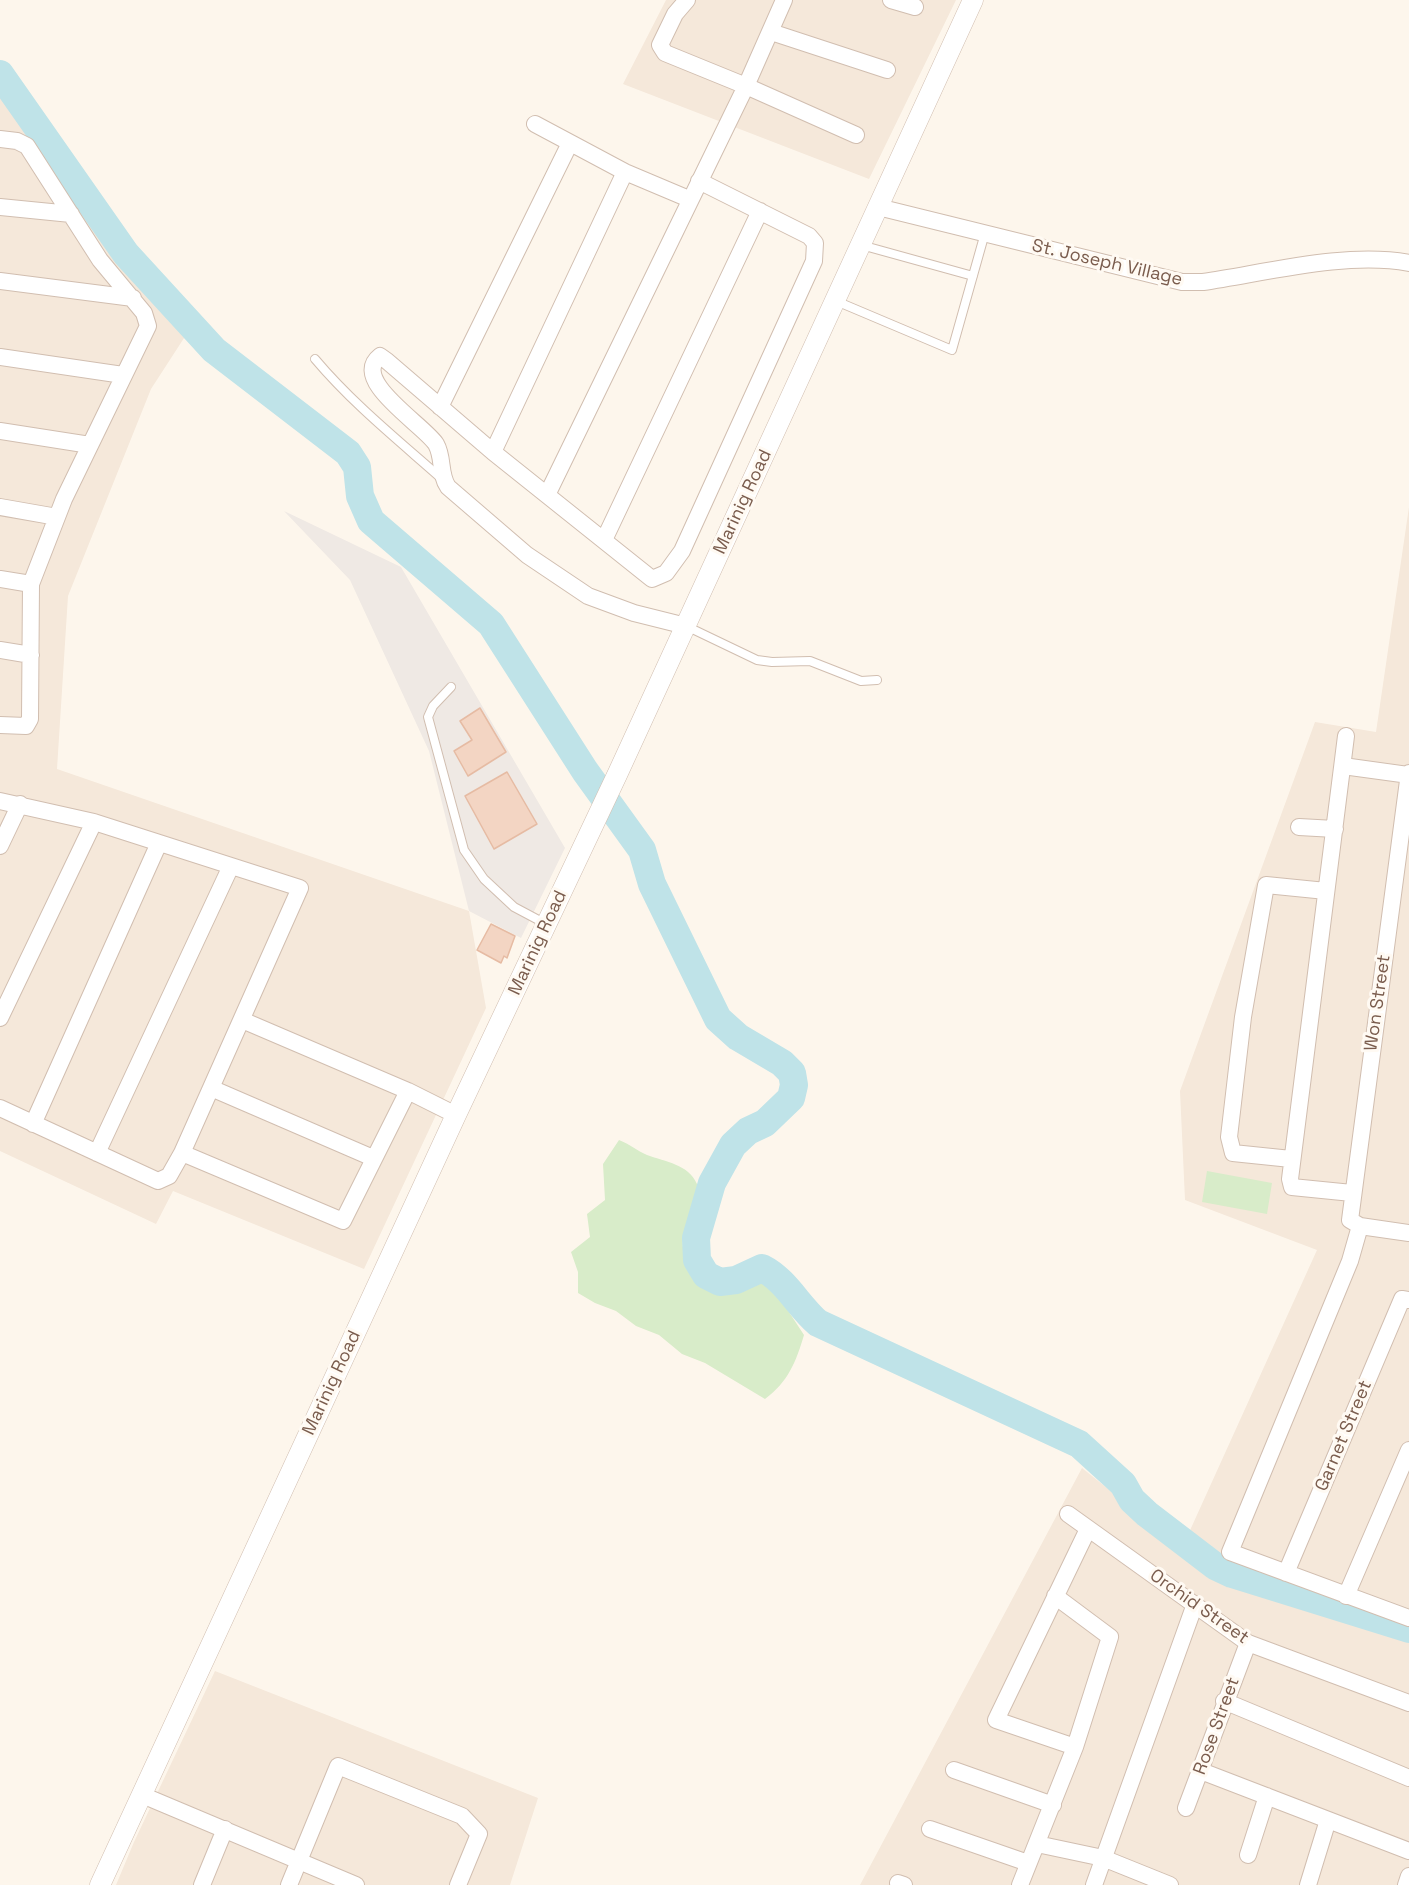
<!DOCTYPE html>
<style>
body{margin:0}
canvas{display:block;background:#fdf6ec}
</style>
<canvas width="1409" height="1885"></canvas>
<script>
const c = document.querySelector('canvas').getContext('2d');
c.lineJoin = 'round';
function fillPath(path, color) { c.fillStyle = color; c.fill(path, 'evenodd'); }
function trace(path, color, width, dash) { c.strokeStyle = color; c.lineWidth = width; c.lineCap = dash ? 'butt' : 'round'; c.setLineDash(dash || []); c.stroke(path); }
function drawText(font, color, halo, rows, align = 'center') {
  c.font = font + ' "Space Grotesk",sans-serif'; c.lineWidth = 6; c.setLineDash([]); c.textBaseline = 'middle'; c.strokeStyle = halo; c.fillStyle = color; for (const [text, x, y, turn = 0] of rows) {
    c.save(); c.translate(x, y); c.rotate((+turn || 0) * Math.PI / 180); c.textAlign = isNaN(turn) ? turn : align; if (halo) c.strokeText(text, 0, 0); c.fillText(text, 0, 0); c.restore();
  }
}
fillPath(new Path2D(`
 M666,0H956L869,179L623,84Z
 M0,74L76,195L186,335L151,389L68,596L57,769L469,911L486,1008L364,1269L173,1191L156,1224L0,1151Z
 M1409,507V1885H860L1082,1468L1182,1548L1317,1250L1185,1200L1180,1091L1315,722L1376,732Z
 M215,1671L538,1798L510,1885H116L134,1842Z`), '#f5e8da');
fillPath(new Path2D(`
 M284,511L401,567L565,848L521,938L469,911L429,751L350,580Z`), '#efe9e4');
fillPath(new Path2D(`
 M619,1140C630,1144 637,1151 647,1155C666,1162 688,1164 697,1184C704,1200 686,1222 683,1237C680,1262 699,1287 721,1295L760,1279L768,1280L804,1335C796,1362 788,1382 765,1399L705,1363L682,1354L659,1335L636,1326L616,1311L595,1303L578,1293V1272L571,1252L590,1237L587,1214L605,1200L603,1164Z
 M1207,1171L1272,1183L1267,1214L1202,1202Z`), '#d8ecc9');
trace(new Path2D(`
 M0,74L126,254L214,350L348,453L357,467L360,496L371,521L491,624L585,771L642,850L652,884L718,1019L738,1037L782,1063L792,1073L794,1085L791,1098L765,1123L748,1131L733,1145L712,1183L696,1238L697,1260L706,1275L720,1282L736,1280L762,1268C786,1280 798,1306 818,1323L1079,1444L1123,1484L1132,1500L1147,1514L1215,1566L1232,1574L1409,1629`), '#bfe3e8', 28);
const building = new Path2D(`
 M480,708L506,752L468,776L454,751L472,740L460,721Z
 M507,772L537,824L494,849L465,796Z
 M491,924L515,936L507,958L504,956L501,963L477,950Z`);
fillPath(building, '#f3d5c3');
trace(building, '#e6bba3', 1.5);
const service = new Path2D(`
 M861,245L973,276
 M836,301L952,350L985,233
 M315,359C353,404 398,440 442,479
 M686,626L757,660L772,662L810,661L861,681L877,680
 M451,687L433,706L428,717L464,850L484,879L514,907L546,924`);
const minor = new Path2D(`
 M687,0L675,14L660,45L665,53L746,86L784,0
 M891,0L915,7
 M771,32L887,70
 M535,124L625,172L689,199
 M0,139L17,141L27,146L100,260L144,313L148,326L64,499L31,584L30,719L26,726L0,725
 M0,207L71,214
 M878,207L1182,282H1203C1265,273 1347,251 1409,263
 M0,281L133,298
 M0,357L123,375
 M440,407L570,143
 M0,431L90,445
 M493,452L625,172
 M547,495L746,86L856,135
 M0,507L57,517
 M604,540L760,211
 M0,579L31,584
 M686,626L634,613L588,596L527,555L448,487C439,474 444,458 436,444C424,425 349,380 380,356L387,361L493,452L652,579L666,573L682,551L814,261L815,243L809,236L699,181
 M0,650L31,655
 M1346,736L1290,1179L1292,1187L1352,1193
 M1343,766L1409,775
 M1409,773L1350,1220L1360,1226L1409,1233
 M0,801L94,822L300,888L182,1153L169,1176L158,1181L0,1108
 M1299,827L1335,829
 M0,846L20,804
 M0,1018L94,822
 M242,1020L408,1091L456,1115
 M211,1088L373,1158
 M33,1124L159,843
 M97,1153L231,866
 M182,1153L343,1221L408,1091
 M1291,1159L1233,1153L1229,1137L1243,1017L1266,885L1326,891
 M1360,1226L1350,1261L1230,1552L1409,1618
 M1068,1514L1248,1643L1409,1703
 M1286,1573L1402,1299L1409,1300
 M1346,1596L1409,1450
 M1224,1701L1409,1778
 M1075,1747L996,1720L1088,1529
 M954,1770L1053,1805
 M1201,1771L1409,1851
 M142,1795L356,1885
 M1186,1808L1248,1643
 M930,1829L1028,1863
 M1037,1844L1103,1858L1170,1885
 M1248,1855L1267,1796
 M898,1883L904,1885
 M202,1885L225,1829
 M289,1885L338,1766L462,1816L479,1834L458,1885
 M1020,1885L1075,1747L1110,1637L1055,1596
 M1094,1885L1195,1604
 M1308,1885L1328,1820
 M1406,1885L1409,1876`);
const tertiary = new Path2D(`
 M100,1885L456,1115L617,775L973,0`);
trace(service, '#d1beb0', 10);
trace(minor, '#d1beb0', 18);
trace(tertiary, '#d1beb0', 21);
trace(service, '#fff', 8);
trace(minor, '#fff', 16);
trace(tertiary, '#fff', 20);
drawText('18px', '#7a5c4d', '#fffaf3', [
 ["St. Joseph Village",1107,263,13],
 ["Marinig Road",743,502,-65],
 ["Marinig Road",538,943,-65],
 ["Won Street",1378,1003,-82],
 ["Marinig Road",332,1383,-65],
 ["Garnet Street",1344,1436,-67],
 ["Orchid Street",1199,1607,35],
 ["Rose Street",1217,1726,-70]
]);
</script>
